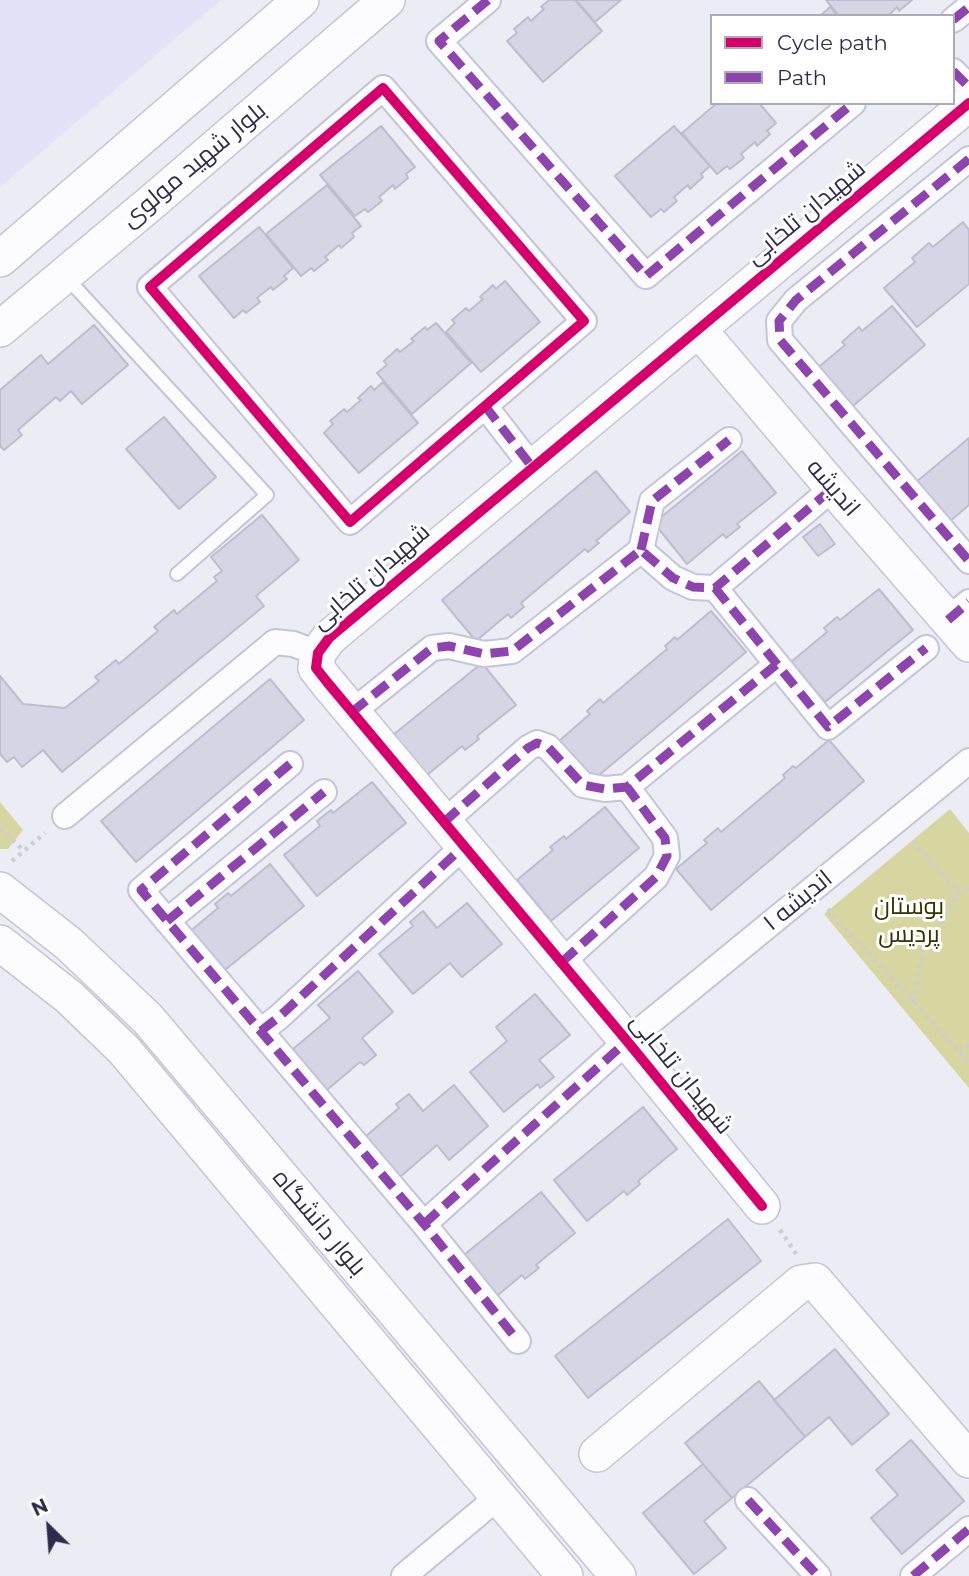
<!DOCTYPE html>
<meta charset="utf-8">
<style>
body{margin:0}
#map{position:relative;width:969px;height:1576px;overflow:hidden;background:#ececf5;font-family:Montserrat,sans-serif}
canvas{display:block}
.legend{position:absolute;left:710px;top:14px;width:245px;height:91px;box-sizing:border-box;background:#fff;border:2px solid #acabb7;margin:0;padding:9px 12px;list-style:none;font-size:21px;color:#2f2c4b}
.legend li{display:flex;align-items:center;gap:14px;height:35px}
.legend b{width:35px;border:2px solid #acabb7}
.north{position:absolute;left:14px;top:1492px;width:70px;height:70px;-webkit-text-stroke:5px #fff;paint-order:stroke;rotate:335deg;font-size:19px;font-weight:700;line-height:28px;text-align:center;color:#2f2c4b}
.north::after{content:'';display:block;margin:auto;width:24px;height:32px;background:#2f2c4b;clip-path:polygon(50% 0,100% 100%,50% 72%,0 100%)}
</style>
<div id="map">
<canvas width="969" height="1576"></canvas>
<ul class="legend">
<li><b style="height:9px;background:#d6006c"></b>Cycle path</li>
<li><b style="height:9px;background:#8e44ad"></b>Path</li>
</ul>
<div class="north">N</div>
</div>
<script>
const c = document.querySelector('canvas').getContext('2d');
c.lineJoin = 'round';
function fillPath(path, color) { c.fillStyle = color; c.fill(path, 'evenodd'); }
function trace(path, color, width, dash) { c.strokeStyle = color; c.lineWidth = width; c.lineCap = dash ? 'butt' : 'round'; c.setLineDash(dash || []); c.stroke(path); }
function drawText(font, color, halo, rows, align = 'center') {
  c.font = font + ' Montserrat,Cairo,sans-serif'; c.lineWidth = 6; c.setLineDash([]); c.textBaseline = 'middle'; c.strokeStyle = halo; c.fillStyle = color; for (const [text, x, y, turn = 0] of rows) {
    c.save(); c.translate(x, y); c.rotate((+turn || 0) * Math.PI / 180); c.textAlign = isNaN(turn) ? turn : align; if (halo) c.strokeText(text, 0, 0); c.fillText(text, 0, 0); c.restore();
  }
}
fillPath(new Path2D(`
 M0,0H221L0,187Z`), '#e3e2f9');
fillPath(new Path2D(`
 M0,802L23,830L8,849H0Z
 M950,809L969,833V1088L824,914Z`), '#d7d6a1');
const building = new Path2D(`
 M549,0H575L602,31L543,82L507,41L517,33L514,29L528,17L531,21L544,9L541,7Z
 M576,0H621L595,22Z
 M826,0H912L899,11L897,7L888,16H839Z
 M830,7L838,16H820Z
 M717,103H759L776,123L767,131L770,134L757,146L755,142L741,154L744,158L730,169L727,166L717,174L682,133Z
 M381,126L415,167L406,174L408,178L395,189L393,185L379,197L382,201L368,212L365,209L355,216L320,175Z
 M674,126L710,166L701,174L703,177L690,189L688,185L674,197L677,201L664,212L661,209L651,217L615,176Z
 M327,185L361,226L352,233L354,237L341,248L339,245L325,257L328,260L314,271L311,268L301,276L266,234Z
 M963,222L969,230V284L917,327L884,288L915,262L912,258L929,243L933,247Z
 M259,227L293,268L284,276L287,279L273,290L271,287L257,298L260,302L246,313L243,310L234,318L199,276Z
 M505,281L540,322L481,372L446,332L455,323L452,320L466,308L469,311L483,299L480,297L493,285L496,289Z
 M892,306L925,345L847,411L814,371L845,345L842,342L859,327L862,331Z
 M436,323L471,363L412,414L377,373L387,365L384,361L397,349L400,352L414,341L411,339L425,327L427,330Z
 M94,325L128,365L82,404L71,391L60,401L56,397L18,430L22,435L4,450L0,446V390L41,355L48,364Z
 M383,382L418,423L359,473L324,433L333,424L330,421L344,409L347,412L361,400L358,398L371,386L374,390Z
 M164,417L216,477L179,509L126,449Z
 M969,438V505L942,528L909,488Z
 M742,451L776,493L737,524L740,527L726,538L723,534L687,564L654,523Z
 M596,471L630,512L596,541L599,543L588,552L585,549L521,603L524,607L511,618L508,614L476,641L442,600Z
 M262,515L299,560L256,596L264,606L62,772L43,750L22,767L14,757L7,762L0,754V676L23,704L65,708L99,681L95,677L116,660L119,664L158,631L154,627L174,610L177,614L217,581L214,577L222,571L211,557Z
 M820,524L835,544L818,556L803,537Z
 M879,589L913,630L825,702L791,662L827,632L824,628L837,617L840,620Z
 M711,611L746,652L592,781L559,741L590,714L587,711L600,699L603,703L667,649L665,646L675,637L677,640Z
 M482,663L516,705L477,736L479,739L465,750L462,746L426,776L393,735Z
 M270,679L304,720L136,862L101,821Z
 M829,740L864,781L711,910L676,869L707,843L704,840L718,828L721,832L785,778L783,775L793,766L796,768Z
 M372,782L406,823L317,896L284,855L320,826L317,821L331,810L333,813Z
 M605,807L639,848L551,921L517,880L553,850L550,847L564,836L566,839Z
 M270,864L304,906L215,978L182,938L218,908L215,904L228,893L231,896Z
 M467,903L502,944L462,977L450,963L413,994L379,954L413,926L410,922L423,911L437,928Z
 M358,971L393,1012L362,1038L376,1055L364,1065L360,1062L327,1090L293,1049L330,1018L318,1005Z
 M535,994L570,1035L539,1060L554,1077L540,1088L538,1084L504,1112L470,1072L507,1041L496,1027Z
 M454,1085L488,1126L449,1160L437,1145L400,1177L366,1136L399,1108L396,1104L409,1094L423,1111Z
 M643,1107L677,1149L638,1181L640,1184L627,1195L624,1191L587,1221L554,1180Z
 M541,1192L575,1233L536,1265L539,1268L525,1279L522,1275L486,1305L453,1264Z
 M728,1219L761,1261L588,1398L555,1356Z
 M835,1349L889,1414L852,1445L829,1417L805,1437L774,1400Z
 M759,1381L805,1437L732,1498L685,1443Z
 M911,1440L964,1501L902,1554L871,1518L898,1495L876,1470Z
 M703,1464L732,1498L704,1521L726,1548L694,1574L643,1513Z`);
fillPath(building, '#d6d5e5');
trace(building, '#bebdcf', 2);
const lane = new Path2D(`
 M65,276L267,495L177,574`);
const street = new Path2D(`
 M488,0L439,41L646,276L853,103
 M953,20L969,7
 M953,71L969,87
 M383,88L584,321L350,522L150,287Z
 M969,159L796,300L779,321L780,340L969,561
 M485,406L533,468
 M641,550L652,501L729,440
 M715,588L828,727L926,648
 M948,620L969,602
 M352,712L432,648L449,646L484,654L512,651L641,550L673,578L693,587L715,588L833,488
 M290,764L141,890L424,1224L518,1341
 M65,816L275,642L293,644L318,653
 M444,822L528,748L537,743L548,747L583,785L605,789L627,787L777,664
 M167,921L324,792
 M562,962L656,877L667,856L665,838L627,787
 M261,1031L280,1016L464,846
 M424,1224L627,1041L969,761
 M748,1500L818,1576
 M404,1576L498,1497
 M913,1576L969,1529`);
const secondary = new Path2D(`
 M0,259L301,0
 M0,329L152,202L387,0
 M699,330L833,488L969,644
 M0,890L69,944L148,1019L618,1576
 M0,943L69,997L124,1050L565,1576
 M762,1206L627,1041L327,682L316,668L318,653L329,638L969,103
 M597,1454L801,1283L815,1281L969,1460`);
trace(lane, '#c6c4d7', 16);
trace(street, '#c6c4d7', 28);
trace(secondary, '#c6c4d7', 38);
trace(new Path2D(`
 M0,828L24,851
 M913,841L959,893
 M12,861L45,833
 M828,909L969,1062
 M914,1002L923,951L959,893L969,888
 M960,1053L969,1045
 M780,1230L797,1255`), '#cdcdd2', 4.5, [3.5, 5]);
trace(lane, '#fcfcfe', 12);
trace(street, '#fcfcfe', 24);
trace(secondary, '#fcfcfe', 35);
trace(new Path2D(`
 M488,0L439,41L646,276L853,103
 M953,20L969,7
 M953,71L969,87
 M969,159L796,300L779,321L780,340L969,561
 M485,406L533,468
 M641,550L652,501L729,440
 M715,588L828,727L926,648
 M948,620L969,602
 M352,712L432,648L449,646L484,654L512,651L641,550L673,578L693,587L715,588L833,488
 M290,764L141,890L424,1224L518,1341
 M444,822L528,748L537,743L548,747L583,785L605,789L627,787L777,664
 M167,921L324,792
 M562,962L656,877L667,856L665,838L627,787
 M261,1031L280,1016L464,846
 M424,1224L627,1041
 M748,1500L818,1576
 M913,1576L969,1529`), '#8e44ad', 9, [18, 9]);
trace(new Path2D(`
 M383,88L584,321L350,522L150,287Z
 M762,1206L627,1041L327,682L316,668L318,653L329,638L969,103`), '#d6006c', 10);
drawText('24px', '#2f2c4b', '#fff', [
 ["بلوار شهید مولوی",194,165,-40],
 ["شهیدان تلخابی",806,213,-40],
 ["انديشه",833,488,49],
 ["شهیدان تلخابی",371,577,-41],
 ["اندیشه ۱",798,901,-39],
 ["شهیدان تلخابی",681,1074,51],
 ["بلوار دانشگاه",319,1223,50]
]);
drawText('24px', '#343200', '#fff', [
 ["بوستان",909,907],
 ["پردیس",909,935]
]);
</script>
